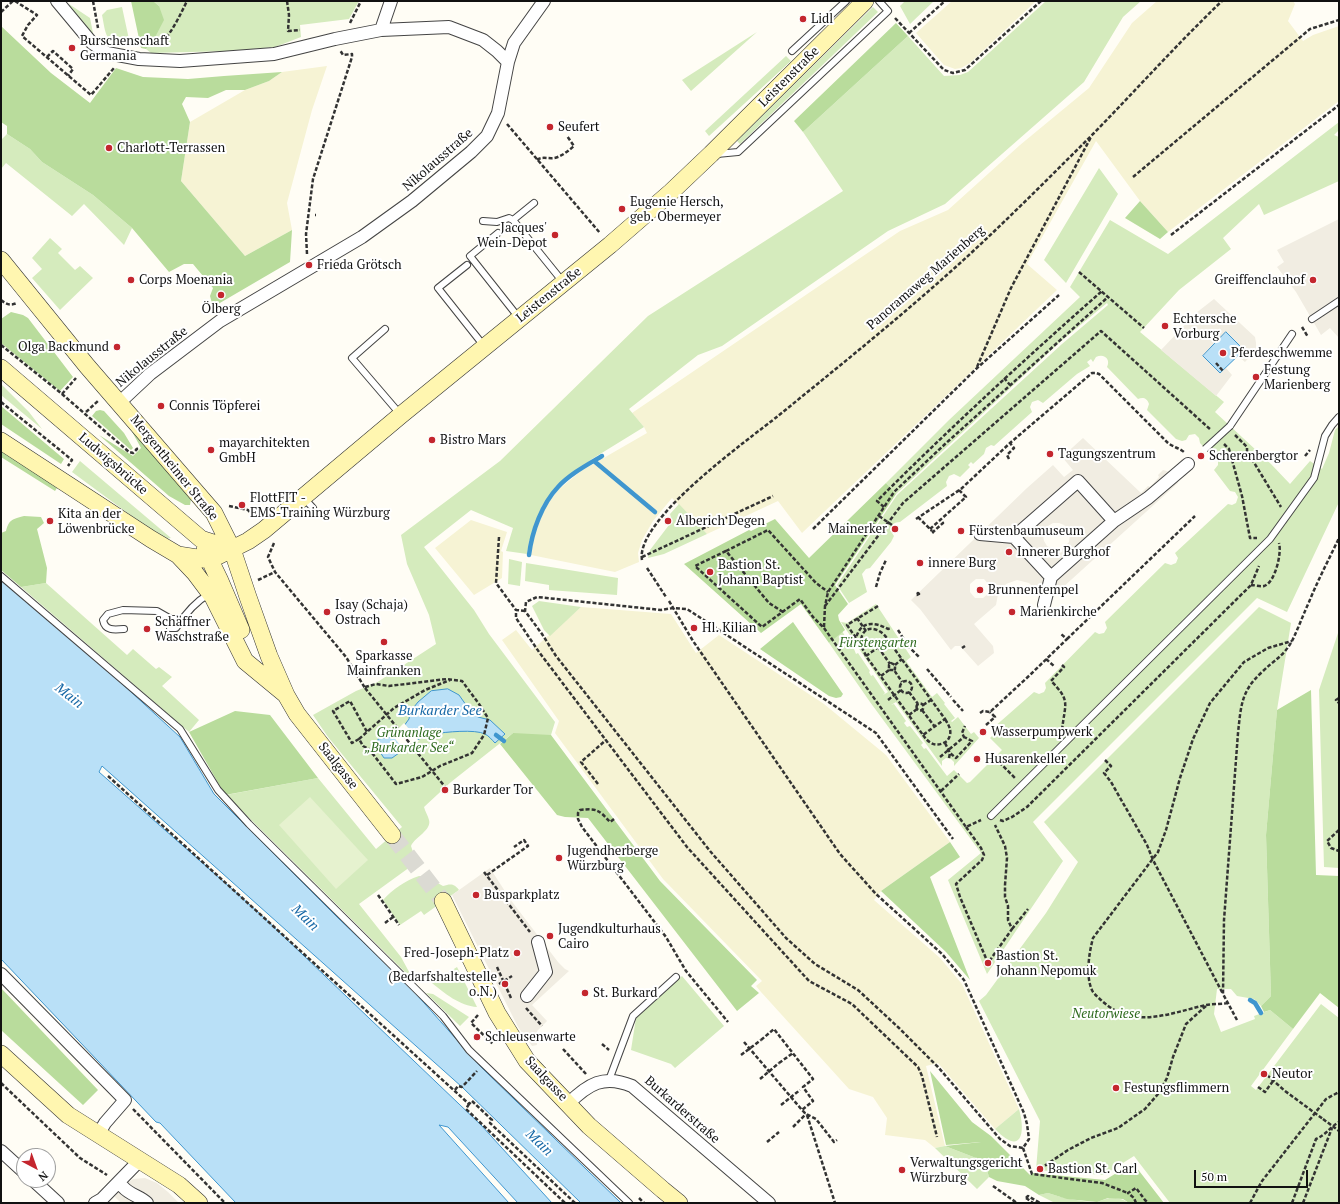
<!DOCTYPE html>
<meta charset="utf-8">
<style>
body{margin:0}
#map{position:relative;width:1340px;height:1204px;overflow:hidden;background:#fffdf5;font-family:"PT Serif",serif}
canvas{display:block}
.frame{position:absolute;inset:0;border:2px solid #111;pointer-events:none}
.north{position:absolute;left:16px;top:1148px;width:40px;height:40px;box-sizing:border-box;background:#fff;border:1px solid #a0a0a0;border-radius:50%;rotate:139deg;font-size:11px;font-weight:700;line-height:16px;text-align:center;color:#111}
.north::after{content:'';display:block;margin:auto;width:14px;height:18px;background:#c4262e;clip-path:polygon(50% 0,100% 100%,50% 72%,0 100%)}
.scale{position:absolute;left:1194px;top:1170px;width:114px;height:18px;box-sizing:border-box;border:2px solid #111;border-top:0;padding-left:5px;font-size:12px;line-height:14px;white-space:nowrap;color:#111;-webkit-text-stroke:3px #fff;paint-order:stroke}
</style>
<div id="map">
<canvas width="1340" height="1204"></canvas>
<div class="frame"></div>
<div class="north">N</div>
<div class="scale">50 m</div>
</div>
<script>
const c = document.querySelector('canvas').getContext('2d');
c.lineJoin = 'round';
function fillPath(path, color) { c.fillStyle = color; c.fill(path, 'evenodd'); }
function trace(path, color, width, dash) { c.strokeStyle = color; c.lineWidth = width; c.lineCap = dash ? 'butt' : 'round'; c.setLineDash(dash || []); c.stroke(path); }
function drawText(font, color, halo, rows, align = 'center') {
  c.font = font + ' "PT Serif",serif'; c.lineWidth = 4; c.setLineDash([]); c.textBaseline = 'middle'; c.strokeStyle = halo; c.fillStyle = color; for (const [text, x, y, turn = 0] of rows) {
    c.save(); c.translate(x, y); c.rotate((+turn || 0) * Math.PI / 180); c.textAlign = isNaN(turn) ? turn : align; if (halo) c.strokeText(text, 0, 0); c.fillText(text, 0, 0); c.restore();
  }
}
fillPath(new Path2D(`
 M952,1H1036L970,63L961,68L955,69L944,65L916,33Z
 M1157,1H1293L1295,4L1288,21L1303,41L1313,35L1339,26V101L1168,232L1140,201L1096,141L1027,264L1057,290L802,533L778,501L707,534L672,498L653,521L642,540L638,553L639,562L615,572L531,555L532,542L545,507L559,489L581,471L647,433L644,427L632,413L900,231L948,210L1020,145L1089,88L1132,23Z
 M327,66L312,110L287,203L292,230L245,256L181,181L190,122L245,90L269,81L282,72Z
 M471,520L507,532L501,551L503,552L502,578L474,595L435,548Z
 M581,607L671,614L696,653L719,635L824,704L886,755L950,842L881,891L874,900L940,958L962,984L1019,1109L995,1129L938,1063L926,1066L945,1146L935,1148L925,1140L885,1135L887,1118L873,1097L849,1089L761,992L756,986L762,981L663,879L555,733L559,721L502,640L516,630L532,650Z`), '#f6f3d4');
fillPath(new Path2D(`
 M153,1H359L349,19L300,25L301,37L275,47L230,51L151,53L146,49L152,43L159,6Z
 M905,1H934L910,24L900,6Z
 M1046,1H1141L1123,17L1084,82L945,204L888,231L722,346L698,355L629,409L644,427L592,459L556,486L542,506L529,542L527,554L506,551L513,528L471,510L424,547L474,610L489,634L555,722L551,735L526,749L513,733L451,782L424,807C425,811 428,816 429,820C432,830 415,837 411,846L415,858L410,867L359,904L401,957L414,981L226,795L318,778L376,849L402,827L328,737L313,715L356,691L376,683L436,644L429,615L407,564L401,535L500,461L648,316L843,191L803,132L908,36L944,76L960,75L968,72Z
 M69,4L90,18L94,38L75,17Z
 M122,7L130,44C105,46 106,35 102,15L107,10Z
 M873,7L878,12L740,144L737,141Z
 M757,32L691,91L682,80Z
 M786,56L791,61L709,136L705,131Z
 M1339,122V130L1334,135L1339,137V181L1264,215L1259,204L1223,238L1231,249L1179,290L1140,332L1224,402L1215,412L1271,464L1290,484L1310,461L1322,469L1329,453L1335,430L1339,426V502L1287,612L1257,598L1033,822L1063,861L987,974L948,880L981,853L870,702L829,643L842,631L845,636L848,635L856,648L854,649L856,654L858,653L870,671L869,672L871,676L873,675L885,693L883,695L888,692L841,622L847,623L876,604L911,657L906,661L932,697L937,693L945,703L944,704L955,718L951,721L952,722L958,717L971,734L974,732L979,738L954,766V762L951,759L946,758L942,761V766L896,702L891,705L894,704L906,721L904,723L907,727L910,726L923,743L921,745L924,749L926,748L947,776L954,770L967,783L970,782L1002,750L990,738L996,732L993,728L1034,692L1039,694L1044,692L1046,688L1045,683L1095,632L1099,634L1104,633L1107,628L1105,622L1165,563L1171,565L1176,563L1178,558L1175,553L1228,504L1232,505L1236,503L1238,497L1235,492L1230,491L1214,470L1218,465V459L1213,455L1210,454L1200,443L1199,438L1195,434L1189,435L1186,440L1182,441L1176,439L1147,410L1149,404C1147,398 1143,397 1138,399L1107,367C1111,359 1104,353 1096,357L1093,362L1091,359L1087,362L1090,366L1077,374L1043,403L1038,400L1032,402L1030,407L1032,412L994,446L991,445L986,448L984,454L973,464L971,462L968,465L970,467L960,477L954,474L949,476L946,482L947,486L900,522C894,522 891,525 890,530L894,536L891,542L870,568L866,569L862,574L867,592L849,603L837,585L897,495L1062,344L1108,305L1107,303L1060,342L896,494L886,483L949,420L1080,297L1070,287L1110,220L1168,254Z
 M7,134L30,149L42,162L93,195L132,228L124,245L84,204L72,216L6,163L1,169V140Z
 M1099,168L1118,194L1066,283L1044,260Z
 M50,238L62,249L58,253L75,270L80,266L93,278L60,310L32,278L42,269L32,258Z
 M1,384L29,412L42,429L1,395Z
 M80,461L171,538L165,539L160,537L72,472Z
 M679,504L707,534L664,554L648,558L650,550L672,521L670,514Z
 M509,559L522,562L520,586L508,584Z
 M526,563L618,578L617,595L549,590V585L525,581Z
 M46,583L127,655L133,649L156,669L159,667L172,677L162,686L199,720L189,732L21,587Z
 M539,601L581,607L550,636L544,630L532,606Z
 M1259,607L1291,623L1277,710L1266,835L1271,996L1261,1006L1254,999L1237,996L1231,989H1217L1214,1014L1221,1032L1255,1019L1254,1016L1270,1010L1293,1029L1251,1086L1256,1090L1321,1004L1339,1018V1203H1170L1134,1156L1104,1175L1036,1170L1040,1121L979,1001L986,995L1046,913L1078,862L1044,822Z
 M1339,630V868L1324,867L1319,690Z
 M419,876L427,877L443,886C450,884 454,883 459,890L424,915L421,911L400,925L383,900C392,890 406,880 419,876Z
 M457,967L477,1007C460,1006 444,993 432,983Z
 M682,976L724,1026L675,1068L671,1064L631,1050L636,1018Z
 M426,993L433,994L469,1017L460,1026Z
 M1019,1109C1026,1134 1021,1156 995,1129Z
 M945,1146L976,1158L986,1167L989,1177L977,1189L935,1148Z
 M1048,1193C1063,1198 1078,1201 1094,1202C1098,1202 1101,1200 1106,1199C1113,1196 1123,1199 1129,1203H1055L1039,1195Z`), '#d5ebbd');
fillPath(new Path2D(`
 M131,1H153L159,6L164,20L152,43L146,49L141,48Z
 M896,23L908,36L803,132L794,121Z
 M1,26L51,73L90,103L116,68L143,77L188,79L224,76L282,72L269,81L245,90H226L208,98L186,97L182,104L190,122L181,181L245,256L292,230L290,262L213,307L210,296L213,288L193,264H184L169,272L132,228L93,195L42,162L30,149L7,134V126L1,122Z
 M1140,201L1168,232L1160,239L1125,218Z
 M11,312L23,315L28,318L73,377L60,391L1,343V319Z
 M1,406L64,459L61,464L1,424Z
 M100,410L104,411L124,433L133,448L131,450L92,416L96,411Z
 M130,428L188,493L191,499L190,505H185L169,496L99,435L133,456L141,448Z
 M1,449L57,488L55,491L1,457Z
 M886,483L896,494L835,585L848,604L838,615L839,620L845,630L829,643L801,604L761,633L684,564L749,530L751,531L775,519L809,558Z
 M24,516L41,517L44,523L37,529L47,568L46,583L21,587L1,570V533L6,531C9,519 13,519 24,516Z
 M793,622L843,694L841,697L836,698L829,696L760,649Z
 M1311,690L1316,875L1339,876V1008L1320,993L1293,1029L1270,1010L1264,1012L1261,1006L1271,996L1266,835L1277,710Z
 M235,711L270,715L318,778L225,795L189,732Z
 M513,733L551,735L660,881L757,980L751,986L759,993L737,1011L588,818L565,817L557,815L500,744Z
 M950,842L960,857L930,877L970,980L946,952L881,891Z
 M1,988L98,1090L83,1105L1,1030Z
 M930,1071L972,1122L991,1136L1030,1175L1033,1173L1105,1180L1133,1163L1164,1203H1129L1123,1199L1108,1198L1097,1202L1067,1199L1048,1193L1039,1195L1025,1186L997,1181L989,1177L986,1167L976,1158L945,1146L981,1142L946,1145Z`), '#b9dc9c');
fillPath(new Path2D(`
 M310,797L368,860L336,889L279,825Z`), '#e6f2cf');
fillPath(new Path2D(`
 M1339,219V338L1330,328L1321,335L1296,292L1277,267L1284,262L1277,250Z
 M1214,299L1255,337L1256,343V350L1245,362L1238,356L1244,350L1220,373L1226,368L1232,375L1216,396L1161,350L1196,313Z
 M1083,438L1141,493L1148,486L1150,487L1159,477L1158,475L1163,470L1170,472L1182,459L1193,468L1185,476L1183,475L1179,477L1178,483L1040,608V596L1037,591L1029,583L1017,580L1006,584L998,594L996,605L974,624L993,646L994,653L978,666L960,646H955L951,650L920,609L911,600L1027,488L1053,465L1064,477L1073,470L1062,457ZM1053,523H1059L1064,525L1068,529L1070,534L1069,542L1062,549V552L1060,553H1058L1057,550L1055,552L1053,551V549L1047,546L1044,541L1043,536L1045,530L1048,526ZM976,579H984L989,585V593L983,598H975L970,592V584Z
 M490,868L510,899L558,962L565,969L569,971L532,1005L547,1021L537,1031V1045L532,1046L518,1027L452,895Z
 M145,1178L157,1183L168,1192L179,1203H121L113,1195L133,1179Z`), '#f1ede2');
const water = new Path2D(`
 M1226,332L1244,350L1220,373L1203,356Z
 M1,578L106,669L180,737L214,794L338,918L409,986L481,1067L621,1203H581L462,1087L102,766L99,772L258,912L481,1125L552,1203H518L448,1127L439,1125L509,1203H236L160,1123L156,1122L1,959Z
 M448,689L459,695L471,712L478,717L490,720L505,734L495,743C492,740 489,736 485,734C475,729 445,732 434,734L433,732L417,740L392,758H384L378,749V739L392,737L401,730L409,719L410,712L418,702L431,691Z`);
fillPath(water, '#b9e0f7');
trace(water, '#3f96cf', 1);
fillPath(new Path2D(`
 M404,723L419,741L405,751L392,735Z`), '#fffdf5');
trace(new Path2D(`
 M594,461L655,512
 M529,555C532,531 542,504 558,487C570,474 587,465 602,456
 M496,735L504,741
 M1250,1000L1255,1003L1261,1013`), '#3f96cf', 4.5);
trace(new Path2D(`
 M392,835L443,901`), '#dbdad3', 17, [17, 8]);
const lane = new Path2D(`
 M792,51L846,1
 M717,154L738,152L888,11L879,1
 M534,203L513,220L563,282
 M483,221L497,222L509,218L513,220
 M498,233L470,256L519,318
 M467,265L438,288L484,346
 M1312,319L1339,301
 M385,329L352,358L400,414
 M1230,426L1292,334
 M303,497L313,508
 M1,576L180,729L218,790L249,824L443,1016L469,1050L629,1203
 M170,628H176C185,614 195,602 209,594
 M124,629C114,630 105,631 103,620L108,614L123,610L157,611L171,619H181
 M991,816L1270,539L1314,478L1325,436L1332,425L1339,417
 M609,1080L633,1016L676,977`);
const street = new Path2D(`
 M57,1L92,43L107,53L139,59L180,61L274,54L335,39L381,30L449,27L483,40L497,51L508,62
 M381,30L391,1
 M119,403L150,374L220,321L362,237L412,201L471,152L487,136L498,113L508,62L514,43L544,1
 M1114,521L1078,481L1014,537L1051,577L1114,521L1148,498L1188,464
 M980,534L1014,537
 M1044,605L1051,577
 M1,974L125,1100L105,1123L98,1135
 M527,996L546,972L538,942
 M568,1104C588,1084 604,1074 632,1086L769,1203
 M1,1151L24,1172
 M33,1180L58,1203
 M123,1187C130,1195 140,1196 147,1203
 M95,1203L102,1199L140,1160`);
const secondary = new Path2D(`
 M1,260L87,366L214,513L232,549L248,597L269,656L286,695L297,714L392,835
 M1,368L201,539L232,549
 M1,441L151,539L178,555L210,560
 M205,550L220,581L241,630
 M178,555L195,573L213,597L245,661L285,694
 M210,560L248,541L264,530L401,415L610,245L671,192L711,154L865,1
 M443,901L497,1013L527,1061L589,1126L663,1190L679,1203
 M1,1054L68,1115L179,1185L199,1203`);
trace(lane, '#444', 8);
trace(street, '#444', 14);
trace(secondary, '#333', 18);
trace(new Path2D(`
 M15,1L37,15L28,25L22,36L91,95L114,68
 M93,1L98,28
 M287,1L289,15L288,31L300,30
 M1,12L13,1
 M895,18L944,70L953,73L965,70L1041,1
 M350,23L361,1
 M909,33L945,1
 M157,45C169,40 181,13 187,1
 M47,57L53,51L73,69L68,76
 M507,124L600,233
 M537,160C542,156 548,159 554,158C561,157 568,151 574,146L567,136
 M1133,177L1310,29L1339,20
 M315,215H316
 M1171,235L1339,105
 M307,254L306,234L313,179L352,57V54L343,55L340,50
 M1079,272L1144,328
 M1,300C6,304 10,306 17,303
 M1302,327L1308,337
 M1,345L62,394L129,452L133,453L137,449L136,447
 M1216,363L1223,371
 M977,367L1011,288L1091,137
 M1004,378L1010,385
 M62,394L76,378
 M1,402L72,460L68,466
 M86,412L98,401
 M1235,435L1247,447V451L1281,507
 M1224,444L1229,449L1242,496L1250,538H1257
 M1305,456L1310,450
 M1009,459L1007,455L1014,448L1010,443
 M229,506L248,510L255,518
 M884,507L877,501C950,428 1025,359 1102,291
 M918,517L932,531
 M916,519L961,489L1010,443L1092,373H1096L1099,374L1168,443C1173,447 1179,448 1184,452
 M813,529L976,369L1059,295
 M930,529L966,497L959,490
 M934,533L933,532L943,523L940,520
 M499,537L496,583L516,610
 M274,543L268,557L275,572L346,657L365,688
 M726,551L695,566L762,627L800,599L813,617L824,628L966,827L981,820
 M1054,551L1055,550
 M642,557L773,496
 M642,560C635,520 748,440 778,416C848,359 918,303 984,241C1021,206 1058,169 1094,133C1137,89 1178,43 1222,1
 M647,568L666,597
 M258,580L275,572
 M1251,585C1255,585 1261,587 1264,586C1275,583 1282,553 1279,543
 M876,587L880,573L886,560
 M918,593L919,594L917,595H916Z
 M669,601L693,641L840,854L876,894L942,954L964,980L1024,1113L1027,1124L1029,1139L1023,1148L1010,1146L1000,1139L938,1067L899,1028L858,990L815,964L786,938L710,851L556,656L542,634L525,611L526,602L537,597L661,610L673,608L687,609L876,733L953,839
 M825,606L903,503L1101,331L1211,430
 M878,606L847,625L856,638C861,620 875,622 888,629L891,628
 M525,611L516,610V618L539,652L687,847L809,981L852,1004L918,1067L922,1076L937,1137
 M783,612L769,603L726,551L768,530L816,583L828,592
 M857,618L866,631
 M824,627L825,606L828,592L894,492L944,445L1108,297
 M898,630L908,646L919,657
 M1067,639L1195,516
 M888,640L945,719L923,735L866,656Z
 M878,647L890,664
 M962,648L965,646
 M866,656C864,651 860,646 861,641C862,623 881,627 888,640
 M1046,659L1054,666
 M895,665L902,659
 M927,669L951,697
 M894,670L895,669V665L891,663L889,665V670H894L902,682
 M881,676L889,670
 M900 687a6 6 0 1 1 12 0a6 6 0 1 1-12 0Z
 M365,687L376,684L389,686L447,679L462,681L479,704L488,718L484,735L472,753L440,766L422,777L396,784L369,749L363,746L359,739L394,708L425,690L450,680
 M909,692L918,704
 M1339,698L1336,700L1339,703
 M888,700L901,690
 M953,700L963,711
 M916.5 707a3.5 3.5 0 1 1 7 0a3.5 3.5 0 1 1-7 0Z
 M923,705L931,700
 M922,710L935,727
 M980,713L983,711L990,712L1031,674L1067,639L1061,634
 M909,715L917,709
 M986,725L995,717L990,712
 M1062,730C1065,703 1071,701 1051,681L1064,667L1062,665
 M923,735C929,744 937,748 947,741C953,733 950,727 945,719
 M359,739L352,743L333,711L350,701L367,732
 M945,743L950,753L956,758L972,741L964,737
 M940,757L964,737L962,733L965,726
 M949,758L950,753
 M995,758L1016,779
 M1105,760L1111,766L1104,773L1111,782L1147,845L1153,860L1223,994
 M108,776L469,1104L472,1101L492,1120L490,1123L575,1203
 M598,784L581,762L606,740
 M941,791L959,774
 M614,819L610,822C599,810 597,808 580,810L578,813V819L582,827L666,937L686,971L728,1022
 M1000,820L1003,821L1012,817L1027,807L1251,585L1259,566
 M966,827L981,848L984,855L982,860L956,884L960,897L988,963L1012,929L1008,920V906L1005,897V885L1007,858L1005,846L995,825
 M1339,830L1327,841L1331,848L1339,851
 M484,872L530,932
 M487,875L528,846L524,840L514,847
 M378,895L399,925
 M385,923L393,917
 M1012,929L1028,909
 M497,967L511,998
 M499,984L512,976
 M1228,1003C1221,1004 1213,1004 1206,1005C1170,1013 1134,1030 1102,1001C1099,998 1096,996 1093,992C1085,978 1089,953 1093,938L1158,852L1166,830L1180,778L1193,739L1210,703L1244,662L1268,648L1292,641
 M526,1008L542,1026
 M478,1015L471,1023L493,1044
 M1237,1020L1223,994L1224,920L1238,733C1241,706 1241,691 1262,672C1274,660 1283,657 1292,641C1298,629 1303,615 1309,602C1318,580 1329,559 1339,538
 M761,1040L774,1029L813,1079L803,1087L813,1101L802,1110
 M744,1042L802,1110L806,1114L816,1119L834,1142L837,1140
 M602,1044L609,1050
 M563,1049L586,1074
 M779,1063L793,1053
 M1267,1075L1285,1091
 M1,1083L80,1158L107,1175
 M1258,1087L1265,1092L1273,1081
 M455,1090L458,1086L462,1087L477,1071
 M469,1104L466,1109L565,1203
 M133,1109L225,1203
 M807,1115L835,1203
 M1323,1119L1339,1131
 M793,1127L806,1114
 M767,1142L779,1132
 M1023,1148L1032,1174L1102,1183L1128,1193
 M1040,1169L1068,1150L1091,1138L1118,1128L1145,1109L1158,1094L1167,1078L1173,1057L1186,1024L1207,1005
 M993,1186L1017,1203
 M639,1198L644,1203
 M1026,1198L1028,1196L1040,1203
 M1026,1198L1033,1203
 M1136,1203L1134,1198L1128,1193L1136,1188L1145,1200L1148,1203
 M1250,1203L1262,1181L1326,1099L1339,1092
 M1292,1203L1316,1139C1327,1134 1329,1128 1339,1122
 M1303,1203L1332,1128`), '#333', 2.5, [4, 2]);
trace(lane, '#fff', 6);
trace(street, '#fff', 12);
trace(secondary, '#fff6b0', 17);
const laneBridge = new Path2D(`
 M1205,449L1230,426`);
trace(laneBridge, '#444', 8, []);
trace(new Path2D(`
 M879,516L892,525
 M365,688L446,788
 M741,1055L761,1040
 M760,1079L779,1063
 M1285,1091L1323,1119
 M781,1105L800,1090`), '#333', 2.5, [4, 2]);
trace(laneBridge, '#fff', 6);
for (const [x, y, r, color] of [
 [803,19,4,"#c4262e"],
 [72,48,4,"#c4262e"],
 [550,127,4,"#c4262e"],
 [109,148,4,"#c4262e"],
 [622,209,4,"#c4262e"],
 [555,235,4,"#c4262e"],
 [309,265,4,"#c4262e"],
 [131,280,4,"#c4262e"],
 [1313,280,4,"#c4262e"],
 [221,295,4,"#c4262e"],
 [1165,326,4,"#c4262e"],
 [117,347,4,"#c4262e"],
 [1223,353,4,"#c4262e"],
 [1256,377,4,"#c4262e"],
 [161,406,4,"#c4262e"],
 [432,440,4,"#c4262e"],
 [211,450,4,"#c4262e"],
 [1050,454,4,"#c4262e"],
 [1201,456,4,"#c4262e"],
 [242,505,4,"#c4262e"],
 [50,521,4,"#c4262e"],
 [668,521,4,"#c4262e"],
 [895,529,4,"#c4262e"],
 [961,531,4,"#c4262e"],
 [1009,552,4,"#c4262e"],
 [920,563,4,"#c4262e"],
 [710,572,4,"#c4262e"],
 [980,590,4,"#c4262e"],
 [327,612,4,"#c4262e"],
 [1012,612,4,"#c4262e"],
 [694,628,4,"#c4262e"],
 [147,629,4,"#c4262e"],
 [384,642,4,"#c4262e"],
 [983,732,4,"#c4262e"],
 [977,759,4,"#c4262e"],
 [445,790,4,"#c4262e"],
 [559,858,4,"#c4262e"],
 [476,895,4,"#c4262e"],
 [550,936,4,"#c4262e"],
 [517,953,4,"#c4262e"],
 [988,963,4,"#c4262e"],
 [505,984,4,"#c4262e"],
 [585,993,4,"#c4262e"],
 [477,1037,4,"#c4262e"],
 [1264,1074,4,"#c4262e"],
 [1116,1088,4,"#c4262e"],
 [1040,1169,4,"#c4262e"],
 [902,1170,4,"#c4262e"]
]) { const dot = new Path2D(); dot.arc(x, y, r, 0, 2 * Math.PI); c.fillStyle = color; c.fill(dot); trace(dot, '#fff', 1.5); }
drawText('13px', '#111', '#fff', [
 ["Lidl",811,19],
 ["Burschenschaft",80,41],
 ["Germania",80,56],
 ["Seufert",558,127],
 ["Charlott-Terrassen",117,148],
 ["Eugenie Hersch,",630,202],
 ["geb. Obermeyer",630,217],
 ["Jacques'",547,228,"right"],
 ["Wein-Depot",547,243,"right"],
 ["Frieda Grötsch",317,265],
 ["Corps Moenania",139,280],
 ["Greiffenclauhof",1305,280,"right"],
 ["Ölberg",221,309,"center"],
 ["Echtersche",1173,319],
 ["Vorburg",1173,334],
 ["Olga Backmund",109,347,"right"],
 ["Pferdeschwemme",1231,353],
 ["Festung",1264,370],
 ["Marienberg",1264,385],
 ["Connis Töpferei",169,406],
 ["Bistro Mars",440,440],
 ["mayarchitekten",219,443],
 ["GmbH",219,458],
 ["Tagungszentrum",1058,454],
 ["Scherenbergtor",1209,456],
 ["FlottFIT -",250,498],
 ["EMS-Training Würzburg",250,513],
 ["Kita an der",58,514],
 ["Löwenbrücke",58,529],
 ["Alberich Degen",676,521],
 ["Mainerker",887,529,"right"],
 ["Fürstenbaumuseum",969,531],
 ["Innerer Burghof",1017,552],
 ["innere Burg",928,563],
 ["Bastion St.",718,565],
 ["Johann Baptist",718,580],
 ["Brunnentempel",988,590],
 ["Isay (Schaja)",335,605],
 ["Ostrach",335,620],
 ["Marienkirche",1020,612],
 ["Schäffner",155,622],
 ["Waschstraße",155,637],
 ["Hl. Kilian",702,628],
 ["Sparkasse",384,656,"center"],
 ["Mainfranken",384,671,"center"],
 ["Wasserpumpwerk",991,732],
 ["Husarenkeller",985,759],
 ["Burkarder Tor",453,790],
 ["Jugendherberge",567,851],
 ["Würzburg",567,866],
 ["Busparkplatz",484,895],
 ["Jugendkulturhaus",558,929],
 ["Cairo",558,944],
 ["Fred-Joseph-Platz",509,953,"right"],
 ["Bastion St.",996,956],
 ["Johann Nepomuk",996,971],
 ["(Bedarfshaltestelle",497,977,"right"],
 ["o.N.)",497,992,"right"],
 ["St. Burkard",593,993],
 ["Schleusenwarte",485,1037],
 ["Neutor",1272,1074],
 ["Festungsflimmern",1124,1088],
 ["Verwaltungsgericht",910,1163],
 ["Würzburg",910,1178],
 ["Bastion St. Carl",1048,1169]
], 'left');
drawText('13px', '#111', '#fff', [
 ["Leistenstraße",789,77,-45],
 ["Nikolausstraße",438,160,-41],
 ["Panoramaweg Marienberg",926,278,-41],
 ["Leistenstraße",549,295,-39],
 ["Nikolausstraße",152,357,-39],
 ["Ludwigsbrücke",113,464,41],
 ["Mergentheimer Straße",174,468,51],
 ["Saalgasse",338,766,52],
 ["Saalgasse",546,1079,47],
 ["Burkarderstraße",682,1110,41]
]);
drawText('italic 13px', '#2f6b1f', '#fff', [
 ["Fürstengarten",878,643],
 ["Grünanlage",409,733],
 ["„Burkarder See“",409,748],
 ["Neutorwiese",1106,1014]
]);
drawText('italic 14px', '#1768a6', '#fff', [
 ["Main",69,696,38],
 ["Burkarder See",440,711],
 ["Main",305,918,44],
 ["Main",539,1143,44]
]);
</script>
